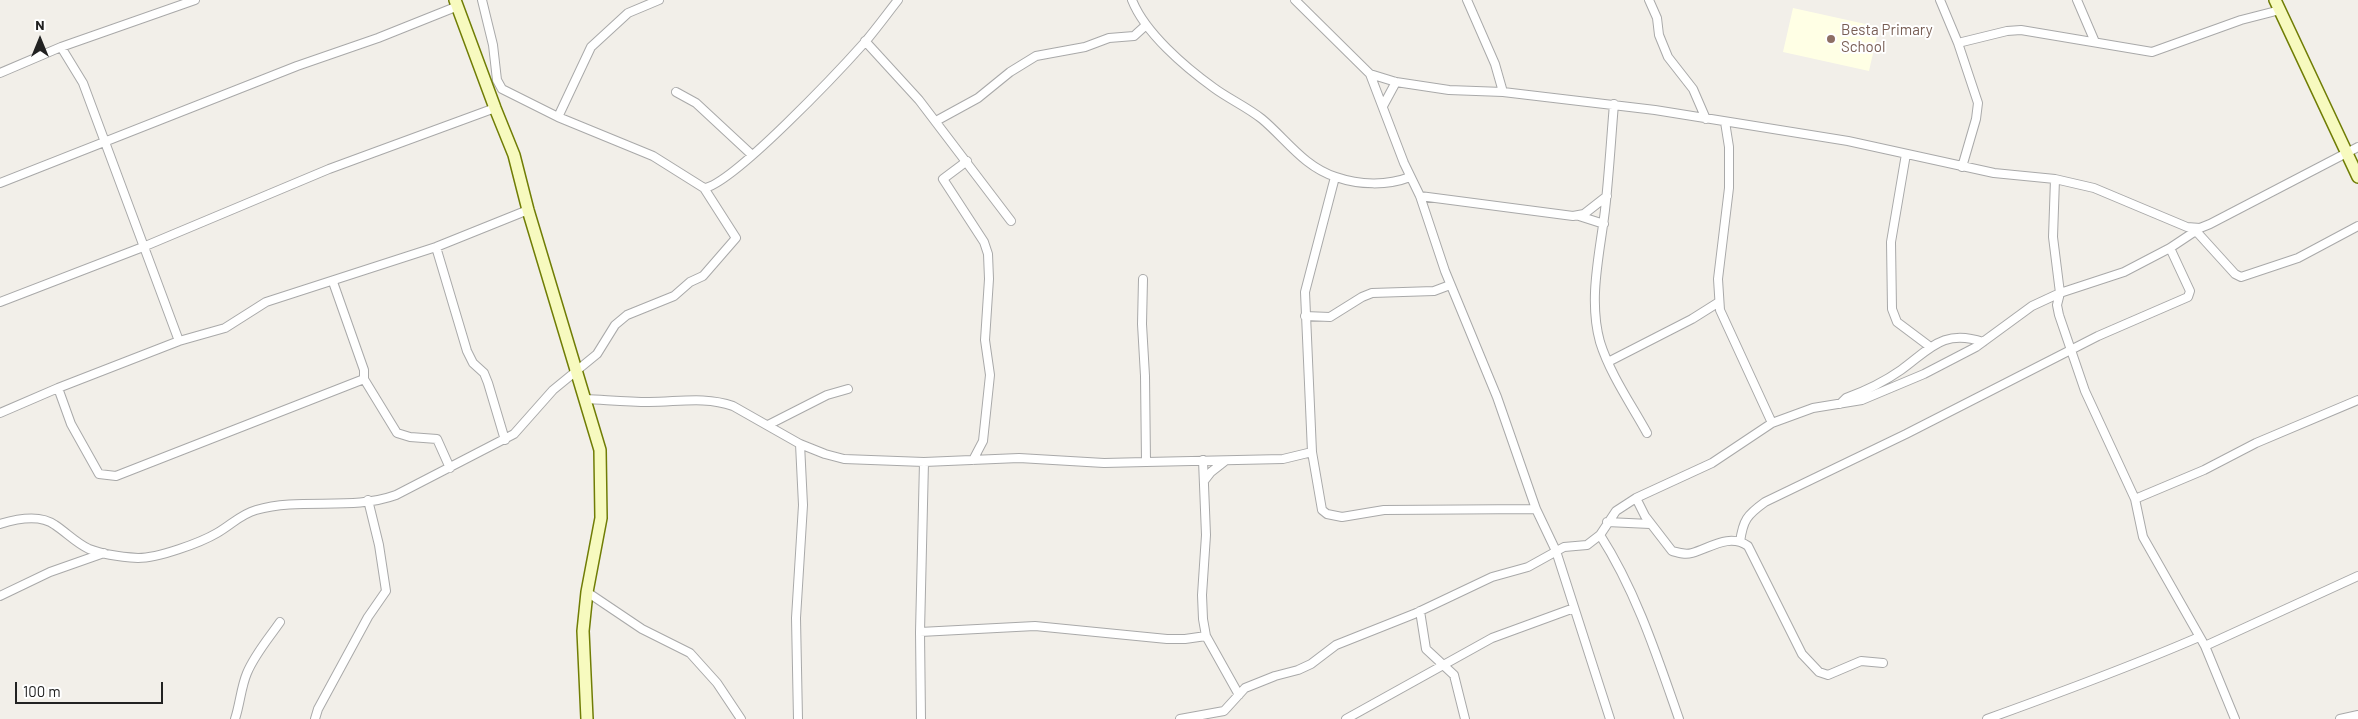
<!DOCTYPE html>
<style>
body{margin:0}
#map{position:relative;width:2358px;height:719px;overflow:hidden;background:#f2efe9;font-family:Barlow,sans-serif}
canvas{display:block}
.north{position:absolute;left:15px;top:15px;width:50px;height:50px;-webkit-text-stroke:4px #fff;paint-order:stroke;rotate:0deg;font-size:14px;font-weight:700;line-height:20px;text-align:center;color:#222}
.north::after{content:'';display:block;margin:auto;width:18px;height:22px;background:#222;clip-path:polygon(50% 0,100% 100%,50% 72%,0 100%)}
.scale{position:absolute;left:15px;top:682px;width:148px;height:22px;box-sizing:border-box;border:2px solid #222;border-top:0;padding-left:6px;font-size:15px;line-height:18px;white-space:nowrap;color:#222;-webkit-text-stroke:4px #fff;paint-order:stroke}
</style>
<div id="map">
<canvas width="2358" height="719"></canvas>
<div class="north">N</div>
<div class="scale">100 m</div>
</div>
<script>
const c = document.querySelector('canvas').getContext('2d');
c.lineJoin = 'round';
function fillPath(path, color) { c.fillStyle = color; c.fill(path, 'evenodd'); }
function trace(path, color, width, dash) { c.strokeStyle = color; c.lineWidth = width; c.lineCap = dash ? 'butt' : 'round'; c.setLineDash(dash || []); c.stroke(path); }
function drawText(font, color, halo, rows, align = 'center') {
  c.font = font + ' Barlow,sans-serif'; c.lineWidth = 4; c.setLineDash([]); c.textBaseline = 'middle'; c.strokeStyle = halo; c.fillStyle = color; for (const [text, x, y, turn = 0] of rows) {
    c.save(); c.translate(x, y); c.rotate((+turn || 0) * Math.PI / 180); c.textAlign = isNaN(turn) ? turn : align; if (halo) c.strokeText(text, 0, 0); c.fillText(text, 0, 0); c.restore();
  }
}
fillPath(new Path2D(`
 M1793,8L1879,27L1869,71L1783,52Z`), '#ffffe5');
const street = new Path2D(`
 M482,0L493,45L497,80L502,89L558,117L653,156L704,188C732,185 841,69 865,42C876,29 887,14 898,0
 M1132,0C1145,33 1185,67 1214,88C1229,99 1247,107 1262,119C1286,139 1304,167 1336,177C1359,185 1387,186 1410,177
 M1295,0L1370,74L1396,82L1449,90L1503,92L1655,110L1848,141L1994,173L2055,179L2094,188L2187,227L2200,228L2210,224L2358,147
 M1467,0L1495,64L1503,92
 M1649,0L1657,18L1659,35L1668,57L1693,89L1706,119
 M1940,0L1958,43L1978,103L1976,119L1962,167
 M2077,0L2095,42
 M865,41L919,100L1011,221
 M1958,43L2007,31L2021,30L2152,52L2241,20L2280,10
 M61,47L83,83L179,341
 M0,73L61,47L195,0
 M1370,74L1404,163L1420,196L1445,271L1497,397L1536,509L1556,551L1610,719
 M676,92L696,103L752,155
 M1614,104C1611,139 1609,175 1605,210C1600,253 1588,299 1600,342C1610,374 1631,404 1647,433
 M1383,106L1396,82
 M558,117L591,47L628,13L659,0
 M936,121L978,98L1010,72L1036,56L1085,47L1109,38L1134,36L1145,26
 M1725,122L1729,147V188L1718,279L1720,310L1772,423
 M1906,154L1891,242L1892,309L1897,322L1929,346
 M967,161L943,179L984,242L988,254L989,279L985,340L990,375L983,441L973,460
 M1335,177L1305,292L1312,452L1322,510L1327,514L1342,517L1384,510L1536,509
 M2055,179L2053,237L2060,293L2057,305L2059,315L2085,391L2135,499L2143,537L2205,646L2235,719
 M0,183L297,66L378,38L458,6
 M1420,196L1573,216L1584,214L1607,196
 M1579,216L1604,224
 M2196,231L2235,274L2241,277L2298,258L2358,226
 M436,247L467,351L473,363L484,373L488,383L505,440
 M1143,279L1142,324L1145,376L1146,462
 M0,302L143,247L329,169L495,108
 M1305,316L1330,317L1362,297L1372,293L1434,291L1450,285
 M1608,362L1692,319L1719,302
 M364,379L397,433L410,437L437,439L450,468
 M58,388L71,424L99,474L116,476L364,379V370L333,282
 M586,399C607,400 628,402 649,402C678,402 705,396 733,406L800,444L825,454L844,459L924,462L1019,458L1104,463L1146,462L1283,459L1312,452
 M1840,404L1846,398C1865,391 1884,382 1901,370C1929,350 1943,328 1983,342
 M0,413L58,388L179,341L225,328L266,302L436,247L528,210
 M768,425L827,395L848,389
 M1203,460L1206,535L1202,595L1203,619L1206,636L1239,695
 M1204,481L1211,472L1225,461
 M1636,498L1645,516L1672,551C1679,553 1685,555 1692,553C1710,548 1729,533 1748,546L1802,654L1819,672L1828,675L1861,661L1883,663
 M2135,499L2204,470L2256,443L2358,400
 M1607,522L1650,524
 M0,524C16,519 40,514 55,525C67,533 76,543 89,549C104,555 122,557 138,558C158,558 200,543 217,533C231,525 241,514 256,510C302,497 352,511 396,495L514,434L553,390L597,354L615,325L627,315L674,296L690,282L703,276L736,238L704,188
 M1600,535C1636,591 1657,656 1679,719
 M1740,542C1743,520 1747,515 1765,502L1906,434L2098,336L2188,297L2190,291L2170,248
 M587,592L642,629L690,653L717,683L741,719
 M0,596L50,572L104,553
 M1420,611L1426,649L1454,675L1465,719
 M920,632L1035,626L1167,639H1185L1206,636
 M2205,646L2358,576
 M235,719C240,704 241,687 247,673C255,654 269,638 280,622
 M315,719L318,709L368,617L386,591L379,545L368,500
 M798,719L796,618L803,505L800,444
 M921,719L920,632L924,462
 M1180,719L1224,711L1245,688L1275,676L1298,670L1311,664L1336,645L1414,614L1492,577L1528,567L1564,547L1587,545L1600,535L1616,511L1636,498L1712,463L1772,423L1813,408L1862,400L1924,374L1976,347L2032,306L2060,293L2124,272L2170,248L2200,228
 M1346,719L1492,638L1574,608
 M1987,719C2059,693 2130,667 2199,637
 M2340,719L2358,715`);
const secondary = new Path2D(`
 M455,0L495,108L514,155L528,210L600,450L601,518L587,592L583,631L587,719
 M2275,0L2358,177`);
trace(street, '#a9a9a9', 10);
trace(secondary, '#707d05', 14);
trace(street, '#fff', 8);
trace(secondary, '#f7fabf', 11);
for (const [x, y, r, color] of [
 [1831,39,5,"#8d6e63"]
]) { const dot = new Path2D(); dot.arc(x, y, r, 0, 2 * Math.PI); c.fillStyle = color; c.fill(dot); trace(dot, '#fff', 2); }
drawText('15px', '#785e54', '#fff', [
 ["Besta Primary",1841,30],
 ["School",1841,47]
], 'left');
</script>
